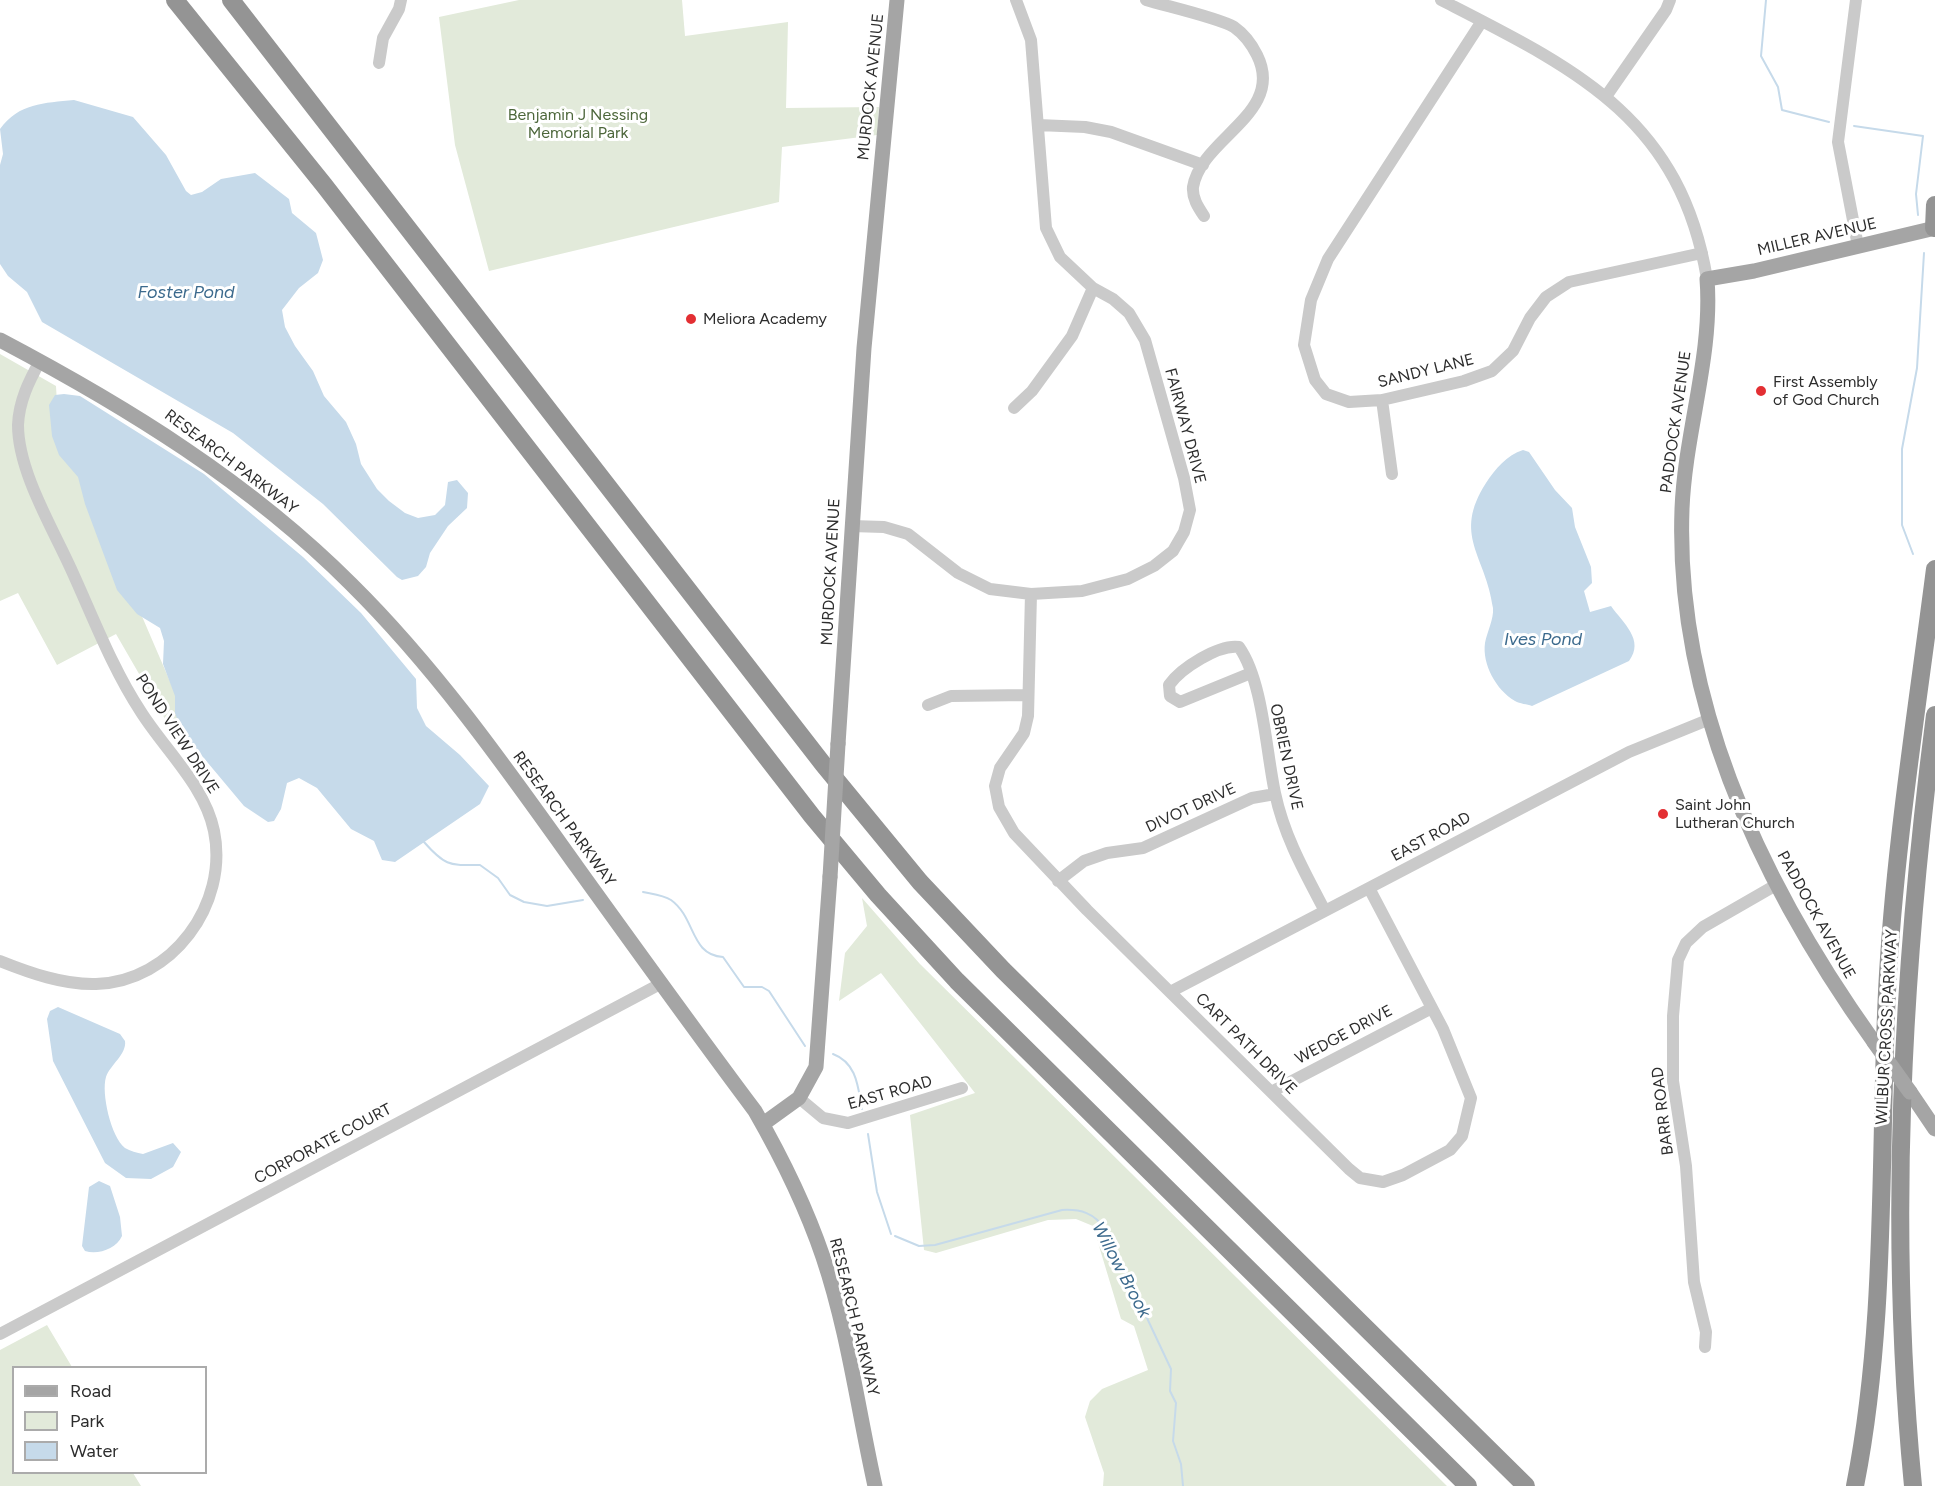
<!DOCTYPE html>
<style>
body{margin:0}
#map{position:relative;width:1935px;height:1486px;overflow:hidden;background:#fff;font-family:Figtree,sans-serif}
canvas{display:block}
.legend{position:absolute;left:12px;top:1366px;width:195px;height:108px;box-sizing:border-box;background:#fff;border:2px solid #ababab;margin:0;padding:8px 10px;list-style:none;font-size:18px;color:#2d2d2d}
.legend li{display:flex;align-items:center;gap:12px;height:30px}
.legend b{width:30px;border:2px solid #ababab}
</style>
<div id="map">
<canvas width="1935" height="1486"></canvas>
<ul class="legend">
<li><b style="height:8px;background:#a5a5a5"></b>Road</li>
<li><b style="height:16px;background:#e2eada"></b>Park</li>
<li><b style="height:16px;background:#c6daea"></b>Water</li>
</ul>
</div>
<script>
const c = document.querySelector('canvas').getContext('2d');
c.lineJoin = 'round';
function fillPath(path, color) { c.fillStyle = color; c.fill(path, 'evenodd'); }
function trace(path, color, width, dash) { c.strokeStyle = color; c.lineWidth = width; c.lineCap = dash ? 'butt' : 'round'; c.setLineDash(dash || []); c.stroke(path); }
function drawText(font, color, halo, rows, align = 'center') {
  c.font = font + ' Figtree,sans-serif'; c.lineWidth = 6; c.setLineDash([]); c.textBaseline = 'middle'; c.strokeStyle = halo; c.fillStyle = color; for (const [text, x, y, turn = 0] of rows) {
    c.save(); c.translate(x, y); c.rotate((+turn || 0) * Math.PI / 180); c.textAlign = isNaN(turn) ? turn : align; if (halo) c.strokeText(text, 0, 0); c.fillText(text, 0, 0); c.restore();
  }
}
fillPath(new Path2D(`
 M519,0H682L685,36L788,22L786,108L879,107L877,135L782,147L779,202L489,271L455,145L439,17Z
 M0,354L56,386L58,421L184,714L168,724L116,634L57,665L18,593L0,601Z
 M862,898L920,964L1447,1486H1103L1104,1473L1085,1417L1090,1401L1102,1389L1148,1370L1134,1326L1121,1319L1093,1226L1076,1219L1048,1220L936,1253L924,1250L910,1115L975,1093L881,973L839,1001L845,953L867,926Z
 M47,1325L72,1367L14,1368V1472L133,1473L141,1486H0V1350Z`), '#e2eada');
fillPath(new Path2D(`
 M74,100L133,117L166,155L186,191L191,195L202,192L221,179L255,173L289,199L292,213L316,233L323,260L318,273L299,288L282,310L285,327L295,346L313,371L324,396L346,422L356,444L361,464L377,489L389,501L405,513L418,518L435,515L445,505L448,482L457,480L468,493L467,508L448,526L430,553L426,567L418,576L402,580L397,577L323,504L233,433L42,322L27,292L8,276L0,264V165L3,154L0,129C19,103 44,103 74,100Z
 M64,394L80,396L204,474L303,557L361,613L416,679L417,708L426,726L460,755L489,786L480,804L395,862L382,860L374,841L351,829L317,788L299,778L287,783L281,809L274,821L268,822L244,806L182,732L175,713V696L163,664L164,641L160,628L137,614L117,590L85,504L78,477L59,455L52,436L49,405L55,395Z
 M1523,450L1529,452L1555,490L1572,508L1575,527L1591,567L1592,583L1584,591L1590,612L1611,606C1623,623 1645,640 1629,661L1532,706C1527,704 1520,704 1515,701C1496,690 1482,664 1485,643C1487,632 1494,619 1493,608C1486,555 1452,536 1486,483C1495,469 1507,455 1523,450Z
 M58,1007L120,1034L125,1041C127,1054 110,1065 106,1077C101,1093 111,1137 125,1148C130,1151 137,1153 143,1154L173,1143L181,1152L173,1167L151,1179L126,1178L105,1163L53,1061L47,1019L50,1011Z
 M99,1181L110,1186L120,1217L122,1236C116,1249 98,1255 85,1251L82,1246L89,1187Z`), '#c6daea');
trace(new Path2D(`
 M1766,0L1761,56L1778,87L1782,110L1829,122
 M1854,126L1923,136L1916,194L1918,215
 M1913,554L1902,525V449L1917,368L1924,253
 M424,842C446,867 450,865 480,865L498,878L510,895L524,902L547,906L583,900
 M643,892C652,894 663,895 671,900C696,918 690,955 723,957L744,987H762L769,991L805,1046
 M833,1054C857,1063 858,1087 862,1109
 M868,1134L877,1192L891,1234
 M895,1236L919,1246L935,1245L1062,1210C1081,1209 1094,1213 1105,1229L1171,1369L1170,1391L1176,1403L1173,1441L1181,1464L1183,1486`), '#c6daea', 2);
trace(new Path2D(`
 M1146,0C1166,6 1219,18 1234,27C1244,34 1252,45 1257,55C1286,113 1201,138 1193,187C1192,198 1198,207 1204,216
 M1441,0C1574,68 1680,117 1707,279
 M1856,0L1838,142L1858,246
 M1482,21L1328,259L1311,300L1304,345L1315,380L1326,394L1349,402L1382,400L1464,381L1492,371L1513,351L1530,318L1546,297L1569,282L1702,253
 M379,63L383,38L399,9L401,0
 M1607,95L1666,10L1670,0
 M1038,125L1085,127L1111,132L1203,165
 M1382,400L1392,474
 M1014,408L1032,391L1072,336L1093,288
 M851,526L884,527L908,534L958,573L990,589L1031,594L1082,591L1128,579L1154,566L1173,551L1184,532L1190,510L1184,478L1145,340L1129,313L1113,299L1093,288L1060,257L1046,228L1031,40L1016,0
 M1031,594L1028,716L1024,733L1000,768L995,786L999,807L1014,833L1087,910L1349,1169L1360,1178L1383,1182L1403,1175L1450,1150L1462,1136L1471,1098L1443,1029L1369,888
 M1251,673L1180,702L1170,696L1169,685C1181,668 1219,644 1239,647C1263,681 1266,751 1275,793C1284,836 1305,873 1325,911
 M928,705L951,696L1028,695
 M1058,881L1084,861L1107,853L1143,848L1252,798L1275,794
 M0,961C30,973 64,985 96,984C172,982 229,904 214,831C205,786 165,750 141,712C112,668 93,617 71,569C52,527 18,471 18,425C19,401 29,381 40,361
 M1170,992L1629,752L1710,719
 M1271,1092L1432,1008
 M799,1098L823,1118L848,1123L962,1088
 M0,1334L662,983
 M1705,1347L1706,1332L1694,1282L1686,1166L1673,1081V1016L1678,960L1686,943L1703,927L1776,885`), '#cacaca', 12);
trace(new Path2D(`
 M0,340C127,407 249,482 351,584C437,669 507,769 577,867C636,949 695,1031 755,1111C782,1158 806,1207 823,1257C848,1331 858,1410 875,1486
 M838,744L864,348L897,0
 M1874,1042C1764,888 1675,704 1682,509C1685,432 1713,355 1707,279L1754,271L1935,228
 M1910,1092L1935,1129
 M763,1124L799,1098L816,1067L830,877`), '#a5a5a5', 15);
trace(new Path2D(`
 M175,0L324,185L812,816L878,895L957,981L1468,1486
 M231,0L823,764L920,882L1003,970L1526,1486
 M1934,228L1935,205
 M1855,1486C1887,1324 1879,1157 1887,992C1894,851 1917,710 1935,569
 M1913,1486C1888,1228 1902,971 1935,715`), '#949494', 18);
trace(new Path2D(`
 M830,877L838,744
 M1874,1042L1910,1092`), '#a5a5a5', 15);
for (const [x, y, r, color] of [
 [691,319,6,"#e32f33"],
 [1761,391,6,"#e32f33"],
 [1663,814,6,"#e32f33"]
]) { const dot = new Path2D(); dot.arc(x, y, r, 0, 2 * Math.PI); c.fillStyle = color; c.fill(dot); trace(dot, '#fff', 2); }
drawText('16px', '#2d2d2d', '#fff', [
 ["MURDOCK AVENUE",871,87,-84],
 ["MILLER AVENUE",1817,237,-13],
 ["SANDY LANE",1426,371,-14],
 ["PADDOCK AVENUE",1676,422,-82],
 ["FAIRWAY DRIVE",1185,426,75],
 ["RESEARCH PARKWAY",231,462,37],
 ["MURDOCK AVENUE",831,572,-87],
 ["POND VIEW DRIVE",177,734,57],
 ["OBRIEN DRIVE",1286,757,78],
 ["DIVOT DRIVE",1191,808,-25],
 ["RESEARCH PARKWAY",564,819,54],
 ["EAST ROAD",1431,837,-28],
 ["PADDOCK AVENUE",1816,915,61],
 ["WILBUR CROSS PARKWAY",1887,1027,-87],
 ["WEDGE DRIVE",1344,1035,-28],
 ["CART PATH DRIVE",1246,1044,45],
 ["EAST ROAD",890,1093,-16],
 ["BARR ROAD",1663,1111,-97],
 ["CORPORATE COURT",323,1144,-28],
 ["RESEARCH PARKWAY",854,1317,76]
]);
drawText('16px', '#4d673b', '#fff', [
 ["Benjamin J Nessing",578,115],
 ["Memorial Park",578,133]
]);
drawText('16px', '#2d2d2d', '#fff', [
 ["Meliora Academy",703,319],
 ["First Assembly",1773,382],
 ["of God Church",1773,400],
 ["Saint John",1675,805],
 ["Lutheran Church",1675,823]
], 'left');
drawText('italic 18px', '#3c6a8d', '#fff', [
 ["Foster Pond",186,293],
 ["Ives Pond",1543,640],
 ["Willow Brook",1121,1270,62]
]);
</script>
